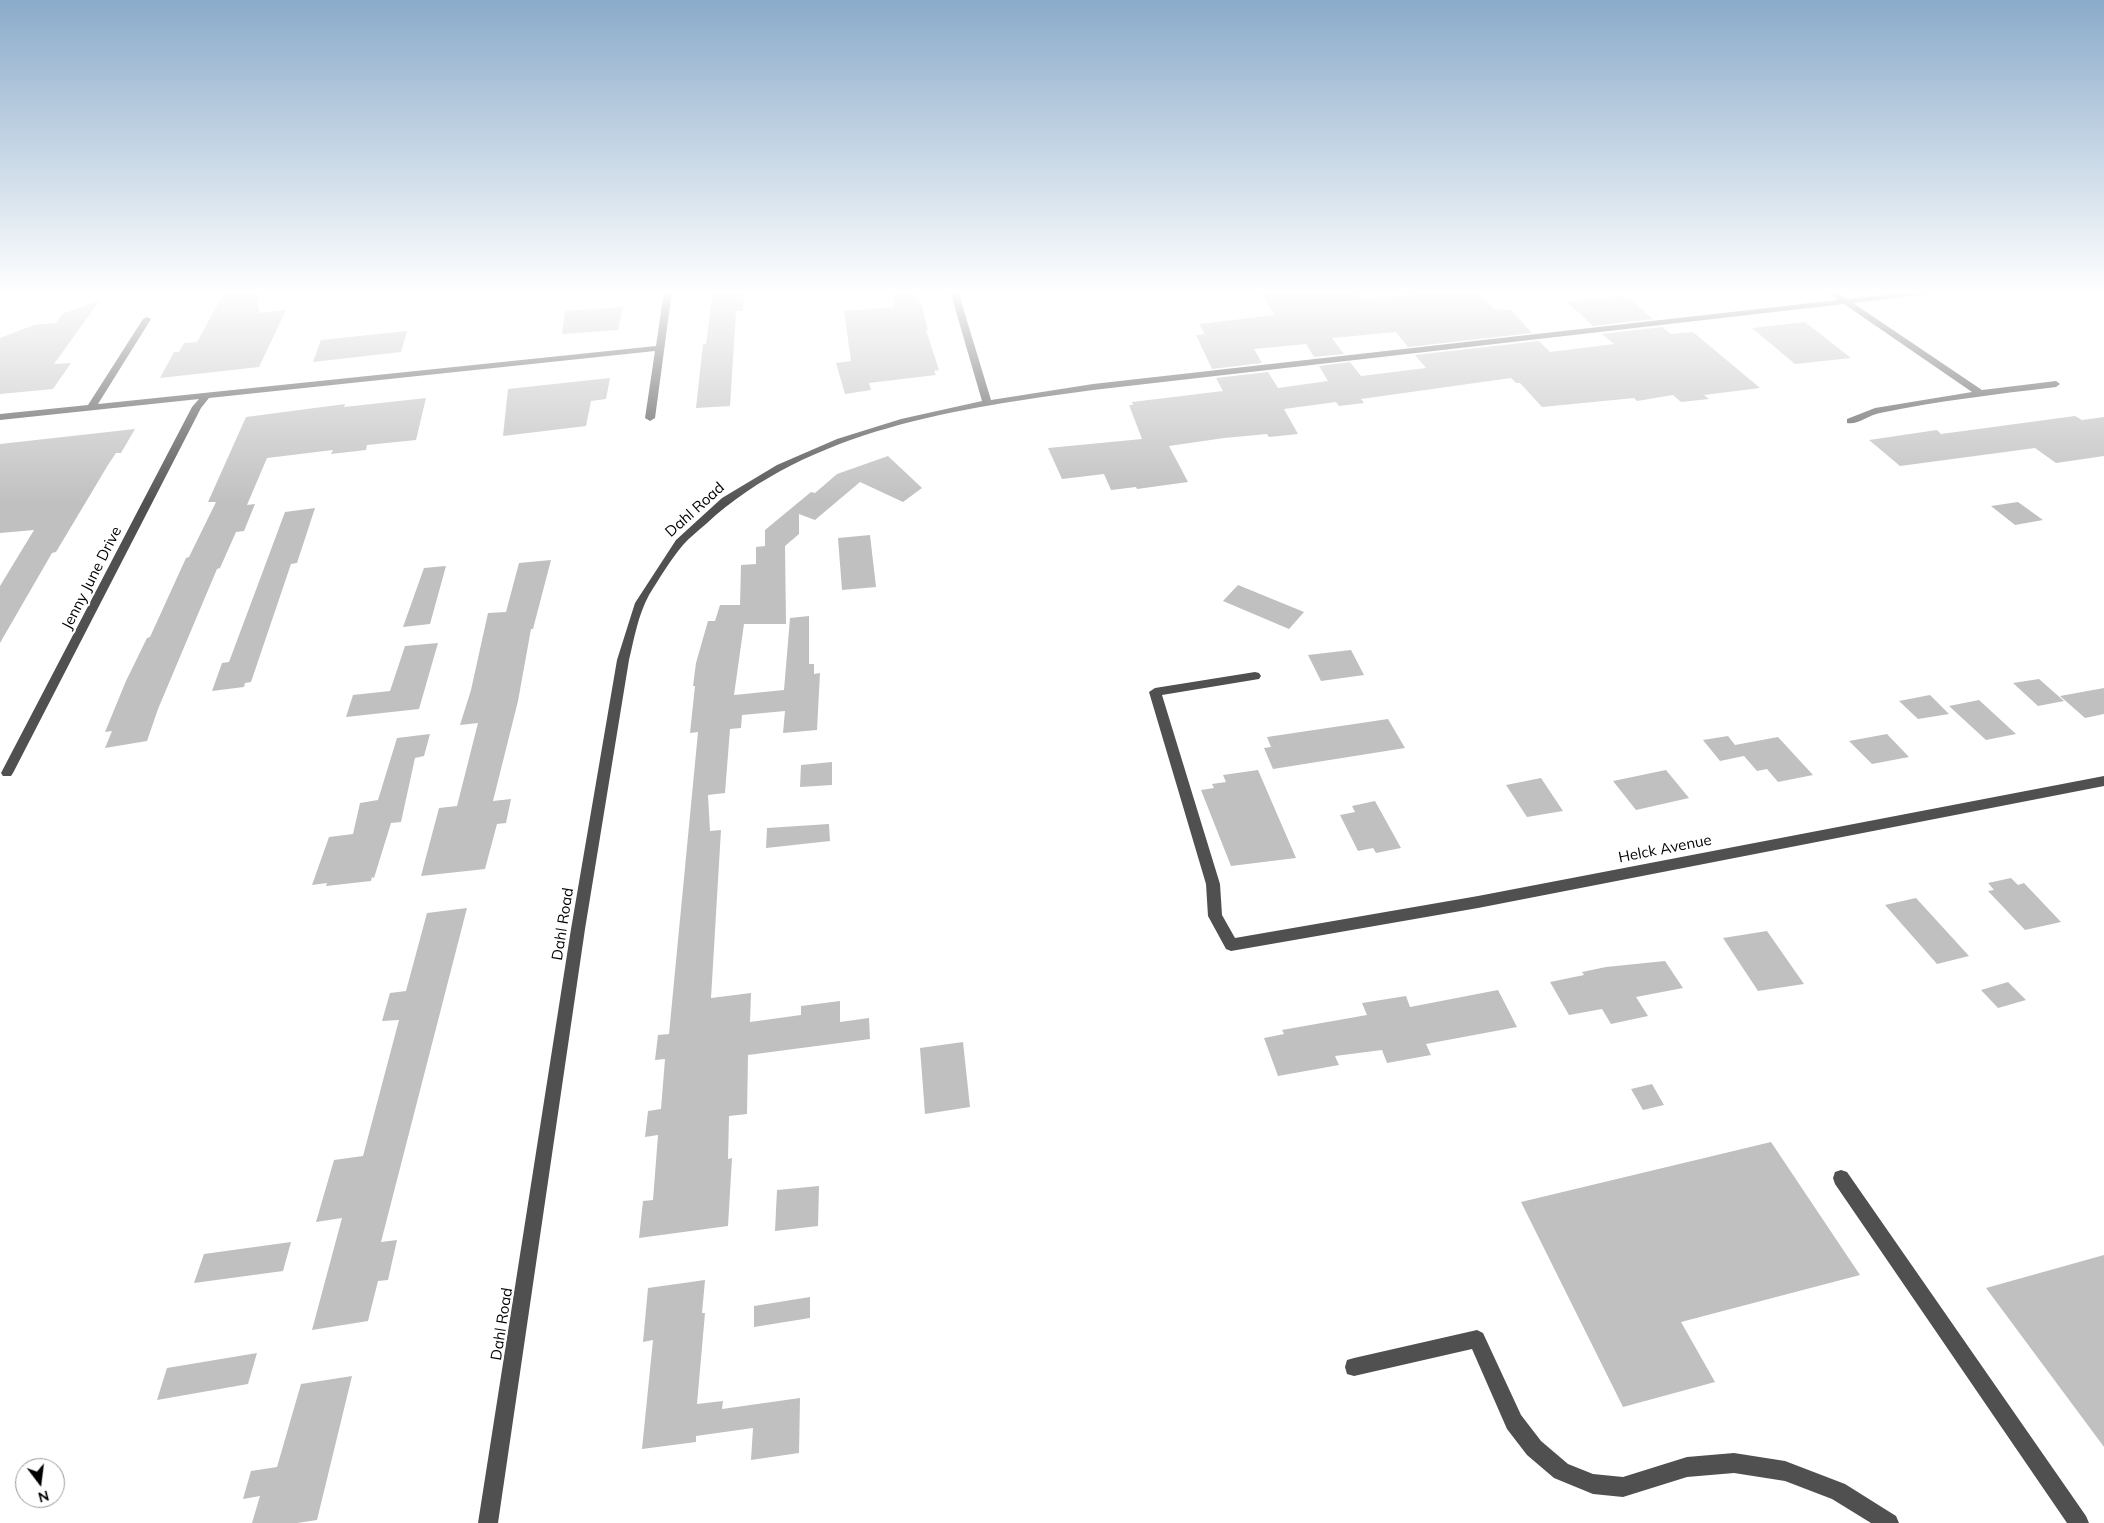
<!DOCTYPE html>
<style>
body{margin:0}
#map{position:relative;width:2104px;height:1523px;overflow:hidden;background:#fff;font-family:Mulish,sans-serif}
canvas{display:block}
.north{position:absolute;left:15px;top:1458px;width:50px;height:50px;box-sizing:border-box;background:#fff;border:1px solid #999;border-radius:50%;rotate:165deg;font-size:14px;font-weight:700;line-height:20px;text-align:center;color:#000}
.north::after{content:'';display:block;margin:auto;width:18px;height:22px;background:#000;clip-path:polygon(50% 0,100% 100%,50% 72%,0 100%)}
</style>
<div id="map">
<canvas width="2104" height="1523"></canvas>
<div class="north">N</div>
</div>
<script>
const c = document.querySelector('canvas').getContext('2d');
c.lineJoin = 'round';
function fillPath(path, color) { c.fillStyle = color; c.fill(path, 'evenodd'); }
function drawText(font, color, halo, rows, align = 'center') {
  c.font = font + ' Mulish,sans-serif'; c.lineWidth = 4.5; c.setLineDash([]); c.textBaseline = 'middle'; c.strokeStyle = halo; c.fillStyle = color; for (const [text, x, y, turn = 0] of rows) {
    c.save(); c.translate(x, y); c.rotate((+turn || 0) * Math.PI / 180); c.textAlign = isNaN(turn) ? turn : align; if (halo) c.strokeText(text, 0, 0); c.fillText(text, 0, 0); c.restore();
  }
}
fillPath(new Path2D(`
 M225,291H258L259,313L286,310L259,367L160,378L174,352H179L184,343L197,342Z
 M713,291H744L743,311H736L730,406L696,408L703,344H706Z
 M891,291H915L917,303H921L928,330H926L939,370L934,371L936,375L869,383L871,390L845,394L836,363L851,361L844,311L895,307Z
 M1258,291H1355L1362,299L1449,291L1456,293L1476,291L1494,309L1511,310L1532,333L1408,347L1396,332L1332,338L1344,354L1314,357L1306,344L1254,349L1262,363L1212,369L1196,335L1205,334L1199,324L1275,315Z
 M1622,296L1629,298L1653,319L1593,326L1567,302Z
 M100,300L54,364L71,363L53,389L0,394V338L34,325L56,323L62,314Z
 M623,307L618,330L562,334L565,311Z
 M1805,322L1851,358L1795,364L1752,328Z
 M1662,327L1671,334L1693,332L1760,388L1704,395L1709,399L1681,402L1673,395L1637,401L1634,398L1542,407L1520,383H1516L1511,378L1361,399L1364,403L1339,406L1336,402L1284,409L1298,434L1269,437L1267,434L1224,438L1169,446L1188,482L1137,489L1136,487L1111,490L1104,474L1062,479L1048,448L1142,439L1129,405H1133L1132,402L1223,391L1216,378L1268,372L1278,388L1328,381L1319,366L1350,362L1361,376L1426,368L1415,355L1539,341L1550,352L1614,344L1602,334Z
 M407,331L401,352L313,362L321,340Z
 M610,378L606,399L591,401L586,426L503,436L508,389Z
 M426,398L416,440L367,445L366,450L331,454L333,450L267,458L247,505L255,504L244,531L236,532L220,568L217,569L158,709L147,741L105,748L112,731L105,732L126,681L147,638L150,637L186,558L189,557L216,502H208L246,417L345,404L344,407Z
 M2075,416L2082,420L2104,417V456L2056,463L2035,448L1900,466L1869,440L1937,430L1941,434Z
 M135,429L121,453H116L108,465L56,552L52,553L0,643V586L34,530L0,533V444Z
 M888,456L922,488L903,502L860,482L815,520L799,514V534L785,546L786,624H744L734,695L784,690L790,618L809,616V664H814V674L820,673L817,730L783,733L785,711L742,715L741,728L730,729L725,793L708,795L710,831L721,830L711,998L751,993L750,1022L801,1015V1006L840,1001V1022L869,1018L870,1039L748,1055L747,1114L729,1116L728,1159L732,1158L728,1226L639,1238L643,1201L653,1200L658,1135L645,1137L648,1111L661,1109L665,1059L655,1060L658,1035L669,1034L698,732L690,733L695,686H693L696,663L708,621H715L720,605H740L741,565L756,564V547L765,546V530L811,492L815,493L837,474Z
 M2018,502L2043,520L2015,525L1991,506Z
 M315,508L297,563L291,564L251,682L245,683L244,687L212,691L222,663L229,662L285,512Z
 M870,535L876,587L842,590L838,538Z
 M551,560L533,629H531L518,701L493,801L511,799L506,823L497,824L485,869L421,876L439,808L457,806L478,723L460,725L471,690L488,613L506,612L519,563Z
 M446,566L430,624L403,627L424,568Z
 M1238,585L1304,612L1289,629L1223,601Z
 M438,643L419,709L346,717L353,695L390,691L405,646Z
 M1351,650L1364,675L1321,681L1308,655Z
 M2039,679L2064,701L2038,706L2013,683Z
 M2104,688V714L2085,718L2060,696Z
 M1930,695L1949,714L1918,719L1899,701Z
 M1979,700L2016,734L1986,740L1949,706Z
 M1388,719L1405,748L1273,769L1264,748L1271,747L1267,737Z
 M430,734L424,756L415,758L401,822L391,823L374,878L372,877L371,881L326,886L327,883L312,885L329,837L353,834L360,803L378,800L397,738Z
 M1887,734L1909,757L1872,764L1849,741Z
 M1728,736L1735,745L1778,737L1813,775L1778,782L1767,769L1757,771L1744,756L1720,761L1703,740Z
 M832,762V785L800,787L801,765Z
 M1258,770L1296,858L1231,866L1201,790L1214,788L1212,784L1226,782L1223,775Z
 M1666,770L1689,798L1636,810L1613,781Z
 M1541,778L1563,811L1527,817L1506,785Z
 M1375,801L1401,848L1376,853L1373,848L1358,851L1340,815L1355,812L1352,806Z
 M829,824L830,841L766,848L767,828Z
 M2011,878L2018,885L2024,883L2061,922L2025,930L1988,891L1994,890L1988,883Z
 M1916,898L1969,956L1937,964L1885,905Z
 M467,908L381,1242L397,1240L388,1280L378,1281L368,1321L312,1330L342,1218L316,1222L334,1160L363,1156L399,1020L382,1021L390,993L406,991L427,913Z
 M1767,931L1804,984L1758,991L1723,938Z
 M1665,961L1683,988L1636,997L1648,1016L1611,1024L1602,1009L1569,1015L1550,982L1584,975L1582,972L1606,967Z
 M2008,982L2026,1000L1998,1008L1981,990Z
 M1498,990L1517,1027L1426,1044L1431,1055L1387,1063L1382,1050L1335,1056L1339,1065L1278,1076L1264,1038L1284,1034L1282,1030L1367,1015L1362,1003L1406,996L1410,1007Z
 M963,1042L970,1107L925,1114L920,1048Z
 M1652,1084L1664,1105L1643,1110L1631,1089Z
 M1771,1142L1860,1275L1681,1322L1715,1382L1623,1407L1521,1202Z
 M819,1186L818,1226L775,1231L777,1190Z
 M291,1242L283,1271L194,1283L204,1254Z
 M2104,1255V1447L1986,1288Z
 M705,1280L702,1313H705L697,1404L723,1401L722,1409L800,1398L799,1453L751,1460L753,1428L696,1436V1442L642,1449L653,1340L643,1342L648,1288Z
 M810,1297V1318L754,1327V1306Z
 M257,1353L248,1384L157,1400L167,1368Z
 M352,1376L317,1520L297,1523H252L260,1496L243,1499L251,1471L277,1467L301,1384Z`), '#c0c0c0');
fillPath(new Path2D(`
 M664,291H672L655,418L650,421L645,418L655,351L209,398L201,408L13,773L11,776H3L1,773L192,407L199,399L0,420V414L88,405L143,319L147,317L151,319L98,404L656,346Z
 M950,291H958L991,400L1093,384L1838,300L1826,291H1835L1847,299L1916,291H1940L1936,293L1853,303L1982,390L2056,381L2060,384L2056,387C1997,394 1938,401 1880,413C1869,415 1858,425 1847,423V419L1875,408L1972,392L1844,304L1093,390C959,408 809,429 706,524C698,531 690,537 683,545C671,559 659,579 649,595C638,615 634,639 629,660L585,929L498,1523H478L571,929L617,660L635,603L676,540L722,498L777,465L837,439L901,419L982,401Z
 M1255,672L1259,673L1261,676L1259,679L1162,695L1220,884L1222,915L1235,938L1478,896L2104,776V786L1478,908L1231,951L1226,949L1208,916L1206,884L1149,692L1155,688Z
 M1841,1170L1847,1172L2086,1516L2089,1523H2067L1835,1184L1833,1178L1835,1172Z
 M1477,1330L1483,1333L1521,1415L1541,1441L1568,1464L1593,1474L1623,1477L1687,1457L1734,1453L1785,1461L1845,1484L1896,1516L1899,1523H1871L1832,1499L1785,1481L1734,1473L1687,1477L1623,1497L1593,1494L1554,1478L1527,1455L1507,1429L1472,1349L1354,1376L1347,1374L1345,1367L1347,1360L1354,1358Z`), '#505050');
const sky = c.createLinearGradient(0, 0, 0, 504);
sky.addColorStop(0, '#8aabca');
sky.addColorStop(0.58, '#fff');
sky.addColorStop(1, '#ffffff00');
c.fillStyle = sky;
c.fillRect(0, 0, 2104, 504);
drawText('15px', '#000', '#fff', [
 ["Dahl Road",695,510,-42],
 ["Jenny June Drive",92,578,-63],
 ["Helck Avenue",1665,849,-11],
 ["Dahl Road",563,924,-81],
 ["Dahl Road",502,1324,-81]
]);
</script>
